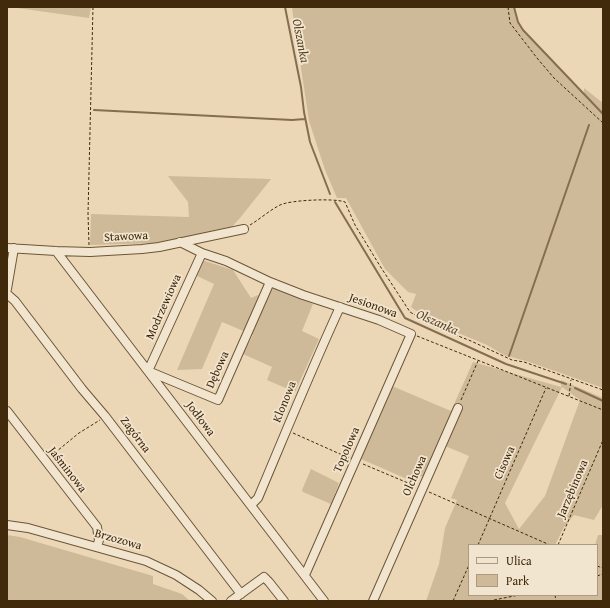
<!DOCTYPE html>
<meta charset="utf-8">
<style>
body{margin:0}
#map{position:relative;width:610px;height:608px;overflow:hidden;background:#ebd7b6;font-family:"Gentium Book Plus",serif}
canvas{display:block}
.frame{position:absolute;inset:0;border:8px solid #412a0b;pointer-events:none}
.legend{position:absolute;left:468px;top:544px;width:130px;height:52px;box-sizing:border-box;background:#f2e5d0;border:1px solid #ab9a81;margin:0;padding:5px 7px;list-style:none;font-size:12px;color:#412a0b}
.legend li{display:flex;align-items:center;gap:8px;height:20px}
.legend b{width:20px;border:1px solid #ab9a81}
</style>
<div id="map">
<canvas width="610" height="608"></canvas>
<div class="frame"></div>
<ul class="legend">
<li><b style="height:5px;background:#f2e5d0"></b>Ulica</li>
<li><b style="height:11px;background:#ceba99"></b>Park</li>
</ul>
</div>
<script>
const c = document.querySelector('canvas').getContext('2d');
c.lineJoin = 'round';
function fillPath(path, color) { c.fillStyle = color; c.fill(path, 'evenodd'); }
function trace(path, color, width, dash) { c.strokeStyle = color; c.lineWidth = width; c.lineCap = dash ? 'butt' : 'round'; c.setLineDash(dash || []); c.stroke(path); }
function drawText(font, color, halo, rows, align = 'center') {
  c.font = font + ' "Gentium Book Plus",serif'; c.lineWidth = 3.5; c.setLineDash([]); c.textBaseline = 'middle'; c.strokeStyle = halo; c.fillStyle = color; for (const [text, x, y, turn = 0] of rows) {
    c.save(); c.translate(x, y); c.rotate((+turn || 0) * Math.PI / 180); c.textAlign = isNaN(turn) ? turn : align; if (halo) c.strokeText(text, 0, 0); c.fillText(text, 0, 0); c.restore();
  }
}
fillPath(new Path2D(`
 M10,7H91L89,18Z
 M264,7H514L518,22L523,30L584,93V88L603,103V388L529,362L504,355L487,345L432,322L411,307L416,294L408,292L385,269L346,198H337L325,170L309,121L292,8Z
 M168,176L271,179L240,218L228,231L158,243L90,245L91,214L189,217L188,202Z
 M202,260L233,270L251,298L275,288L313,304L302,331L319,339L295,392L267,380L272,367L243,354L253,335L222,322L202,369L177,370L214,284L195,275Z
 M473,362L561,387V380L603,398V505L594,520L574,515L564,527L555,545H469V595H597V545H595L598,535H603V601H426L439,564L445,528L457,500L451,498L469,456L445,446L424,476L407,479L361,459L392,386L451,411ZM562,387L580,400L545,496L519,529L505,503Z
 M311,469L339,483L331,504L303,492L302,490Z
 M7,535L20,537L153,576V584L182,594L190,601H7Z`), '#ceba99');
trace(new Path2D(`
 M285,7L301,87L304,112L310,142L330,194
 M514,7L518,22L523,30L603,114
 M94,110L292,120L305,119
 M335,202L405,318L506,364L566,384
 M509,356L589,125
 M575,388L603,401`), '#846e4f', 2);
const minor = new Path2D(`
 M180,242L202,253L226,261L270,282L303,295L379,320L411,334L305,575
 M7,248L56,251L90,252L142,249L159,247L244,229
 M56,251L324,601
 M202,253L148,371L218,400L270,282
 M7,289L14,248
 M7,294L15,301L82,389L105,416L241,594
 M7,411L97,527L99,540L97,547
 M251,505L258,498C285,434 311,370 340,307
 M7,525L28,528L146,561L176,575L199,590L212,601
 M231,601L264,577L269,582L284,601
 M373,601L458,408`);
trace(minor, '#6c5536', 10);
trace(new Path2D(`
 M508,7L510,23L537,58L554,78L603,123
 M250,225C260,219 270,210 280,205C290,200 335,198 345,202L355,225L380,266L410,312L435,327L471,341L512,360L524,362L603,390
 M89,245L88,214L93,7
 M417,336L603,410
 M569,396L571,380
 M461,400L478,361
 M293,433L349,458
 M51,456L79,433L100,420
 M363,464L415,486
 M429,492L550,545
 M478,545L546,388
 M558,545L603,440
 M597,566L603,568
 M597,576L603,574
 M555,595L556,601
 M453,601L469,565
 M489,601L519,595`), '#412a0b', 1, [3, 2]);
trace(minor, '#f2e5d0', 8);
drawText('12px', '#412a0b', '#f2e5d0', [
 ["Stawowa",126,237,-3],
 ["Jesionowa",373,306,20],
 ["Modrzewiowa",164,307,-66],
 ["Dębowa",218,370,-66],
 ["Klonowa",285,402,-68],
 ["Jodłowa",200,419,53],
 ["Zagórna",135,435,53],
 ["Topolowa",347,450,-66],
 ["Cisowa",505,463,-66],
 ["Jaśminowa",67,470,52],
 ["Olchowa",415,476,-66],
 ["Jarzębinowa",573,489,-67],
 ["Brzozowa",118,540,16]
]);
drawText('italic 13px', '#5d4627', '#f2e5d0', [
 ["Olszanka",300,41,79],
 ["Olszanka",437,323,24]
]);
</script>
